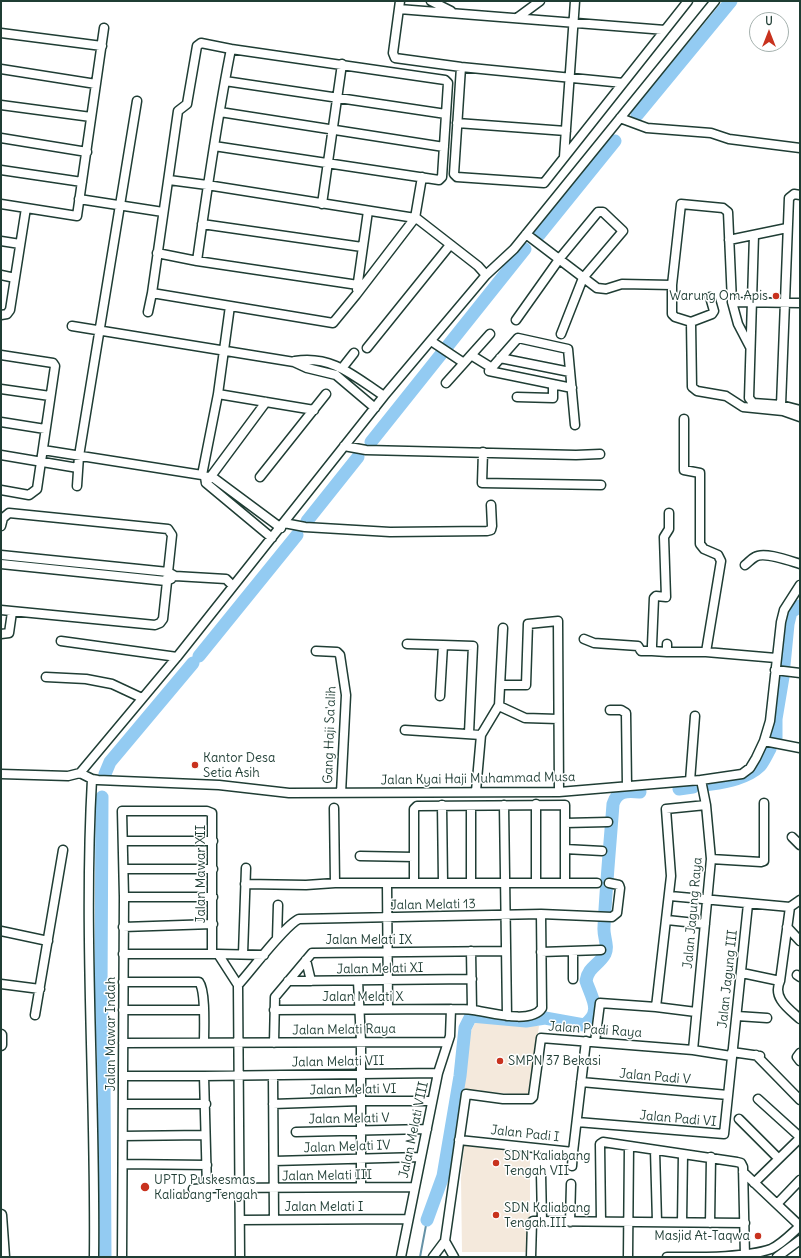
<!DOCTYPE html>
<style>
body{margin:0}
#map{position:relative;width:801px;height:1258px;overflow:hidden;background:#fff;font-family:Delius,sans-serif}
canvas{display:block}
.frame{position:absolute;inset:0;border:2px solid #1f3d34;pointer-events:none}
.north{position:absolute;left:749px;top:12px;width:40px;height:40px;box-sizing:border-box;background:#fff;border:1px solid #a5b1ae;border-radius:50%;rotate:0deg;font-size:11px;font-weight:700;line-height:16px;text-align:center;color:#1f3d34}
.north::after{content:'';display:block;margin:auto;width:14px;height:18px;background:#c8321e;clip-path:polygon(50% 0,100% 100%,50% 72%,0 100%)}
</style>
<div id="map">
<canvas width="801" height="1258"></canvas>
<div class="frame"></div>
<div class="north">U</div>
</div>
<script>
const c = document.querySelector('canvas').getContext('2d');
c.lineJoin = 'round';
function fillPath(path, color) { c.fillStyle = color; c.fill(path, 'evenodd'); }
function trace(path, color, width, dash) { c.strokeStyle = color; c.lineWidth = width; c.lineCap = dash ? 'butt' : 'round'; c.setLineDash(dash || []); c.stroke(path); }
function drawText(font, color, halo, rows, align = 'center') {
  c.font = font + ' Delius,sans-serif'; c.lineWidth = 3; c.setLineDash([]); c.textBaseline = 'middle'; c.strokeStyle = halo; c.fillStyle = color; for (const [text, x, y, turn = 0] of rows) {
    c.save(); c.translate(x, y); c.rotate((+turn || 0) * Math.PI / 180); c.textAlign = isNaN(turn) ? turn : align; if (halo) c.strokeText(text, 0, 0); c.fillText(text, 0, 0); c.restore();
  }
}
fillPath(new Path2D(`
 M476,1021L539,1026L529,1096L464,1089L470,1033Z
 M464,1145L530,1148V1252H462L461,1178Z`), '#f4e9dc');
trace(new Path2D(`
 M420,1257L427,1220`), '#6592a6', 2);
trace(new Path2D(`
 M637,115L731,1
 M539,235L615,141
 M371,442L525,249
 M307,521L358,457
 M199,656L297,535
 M784,665L788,624L791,612L800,606
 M776,738V719L783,677
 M105,774L110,762L193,663
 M706,785C724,782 747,779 760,766C764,761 767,754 770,749
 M679,789L693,787
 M102,797L101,991L104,1079L105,1257
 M427,1220L443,1176L460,1076L465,1028L471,1016L526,1021L545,1018L584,1025C603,1012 592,999 586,981C588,967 599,965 605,954C609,946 603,936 604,927C606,886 610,845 613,804C617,790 627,791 640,792`), '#93cbf2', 13);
const minor = new Path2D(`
 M400,1L393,53L395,58L461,67L623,83
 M431,1L451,11
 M399,9L665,30
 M517,18L540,1
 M1,33L102,46
 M231,49L201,43L197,46L187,104L178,111L152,293L333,323L356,295L415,218L422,177
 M461,67L454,174L457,177L544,183L688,1
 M1,69L96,84
 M225,81L446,114
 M1,105L91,117
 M220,112L444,147
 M620,118L647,128L711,133L729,139L800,148
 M457,123L566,131
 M1,138L87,152
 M564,157L575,1
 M1,170L82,182
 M169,180L207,185L415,218
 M79,199L163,212
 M1,204L77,216L104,28
 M322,204L342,64
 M415,217L478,266L486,275
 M202,224L362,247
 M526,234L597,288L606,289L622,284L672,285
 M754,235L749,398L753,403L781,405L800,410
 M729,240L787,228
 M1,241L20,244
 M157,253L197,261L358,285
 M197,261C207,190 217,119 231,49L445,80L448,83L442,177L439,180L214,146
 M1,275L15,278L26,208
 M357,289L368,211
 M732,302L738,324L750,347
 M800,303L732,302L728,212L723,208L681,204L672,285V314L675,317L691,322L692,387L697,391L726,396L743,407L783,411L800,417
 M148,312L152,293
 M1,315L7,314L10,310L15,278
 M516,320L560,258L598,212H603L623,231L583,278L561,334
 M691,322L712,314L714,311L710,297
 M72,326L294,362L307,368L336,375L375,408
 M431,341L464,363
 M367,348L450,245
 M1,355L53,363L55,366L37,489L29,495L1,490
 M471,355L492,368
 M500,358L570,372
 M295,361C333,355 355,377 384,396
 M343,367L354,353
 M446,383L490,334
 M572,388L489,371L518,338L568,349L575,425
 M1,389L50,396
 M218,394L314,410
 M517,397L553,398V384
 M781,405L789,198L794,194L800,195
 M684,419V470L700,473V544L704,549L718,555L721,561L706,652
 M1,422L45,429
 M344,446L366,450L576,455L600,454
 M43,450L202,475L205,477L206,483L272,538
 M483,452L482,483L601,485
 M1,455L78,468
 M202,475L218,394L230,306
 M207,477L211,476L281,528
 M260,477L326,394
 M206,483L266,402
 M77,486L79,456L137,101
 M284,523L305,527L390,532L487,531L491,530L492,526L491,505
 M1,526L3,518L9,513L168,529L172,535L163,619L160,623L155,625L1,610
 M1,555L168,572L175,576L226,579L233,586
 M1,564L166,581L171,579
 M745,565C748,563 751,559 755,557C764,551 790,561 800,564
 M503,628L499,706L525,718L558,719
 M1,634L9,633L12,612
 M584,639L594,643L638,646L641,651H652
 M61,641L177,657
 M407,644L443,645
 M667,644V652H706L776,658
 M316,651L337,652L340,655L346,695L341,793
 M667,652L652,651V645L654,598L656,596L666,597L664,537L669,529V513
 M775,670L800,673
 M46,677L86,679L112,684L142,698
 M500,685H526L528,624L558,621L559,792
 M440,696L443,645L473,646L469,733
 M610,710H621L626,713L627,786
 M405,730L481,735L476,791
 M481,735L499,705
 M764,741L800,748
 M80,773L92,779L98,780L219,785L289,793L559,792L701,780L742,774L750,768L756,758L764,741L770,721L781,622L784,610L800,585
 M1,774L68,776L80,773L177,657L384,396L486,275L514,249L715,1
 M92,779C83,939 96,1098 94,1257
 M690,781L695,716
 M536,804V882
 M442,805L443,882
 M504,805L507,1016
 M471,806V882
 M334,808L335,883H597
 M565,823L608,822
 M792,837L800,845
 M123,841H213
 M565,849L602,851
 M360,856L414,857
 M711,859L761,862L764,861V803
 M124,869H213
 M387,883L388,1009
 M414,883V809L417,806L565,805V882
 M245,884L306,885L335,883
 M670,896L790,907
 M124,897H213
 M790,907L800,900
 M667,920L705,924
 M123,927L213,924
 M787,927L800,941
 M1,931L48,941
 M277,939L278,905
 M471,951L472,1009
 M573,951V979
 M541,952L601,950
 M123,954H218L238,985
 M218,954L264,955
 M243,954L246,868
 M306,960L311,981
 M742,973L780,981L790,907
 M797,975L800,977
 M288,981L472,979
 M358,981L361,1041V1187
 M780,981C772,998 789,1009 800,1019
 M123,982H199C206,991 204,1030 204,1042
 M1,984L40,989
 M238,985C251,971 285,925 299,919L541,914L612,917L617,913L620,888L619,885L609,883
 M238,985L240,1257
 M656,1007L696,1012
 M123,1010H204
 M274,1010L451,1009C458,1009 466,1009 473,1010C489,1012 531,1025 542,1008L541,914
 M35,1015L63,850
 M737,1016L767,1018
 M595,1042L600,1003L656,1007L671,876L666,809L706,805
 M123,1043L448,1042
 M274,1043L275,997L312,953L505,951
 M693,1050L711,859L706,805L701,780
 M732,1052L760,1056
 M800,1053L797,1057L800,1061
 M756,1055L800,1100
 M124,1076H204
 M273,1076L274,1220
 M581,1082L728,1095
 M758,1099L800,1137
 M123,1104H206
 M273,1104L361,1101H432
 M739,1119L778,1158
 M577,1122L724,1134L748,904
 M296,1132L427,1129
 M123,1136L205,1135
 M459,1140L573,1152L586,1041
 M655,1150L657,1222
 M274,1161L421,1157
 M123,1164L207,1165
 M572,1166L573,1152
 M743,1172L800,1226
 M541,1173L542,1221
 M754,1183L800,1138
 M415,1187L207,1188L204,1076L438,1073
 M193,1189L207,1188
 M777,1204L800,1180
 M240,1220L407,1219
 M601,1221L600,1144L603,1142L737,1162L741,1163L743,1167L745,1257
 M570,1222L571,1184
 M682,1222L683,1154
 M710,1223L711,1157
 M445,1241L454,1257
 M122,1257L124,897L122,811H207L212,813V953
 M401,1257L438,1073L450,1036L451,1009
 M433,1257L445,1241L466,1094L503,1099H531L533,1097L541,1038L693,1050L731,1056
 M531,1257L532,1222L533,1221L745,1223
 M628,1257L629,1146
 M667,1257C697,1257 745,1258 771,1249C782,1244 791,1234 800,1226
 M777,1257L800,1240`);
const major = new Path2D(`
 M1,1035V1045
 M1,1215L4,1257`);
trace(minor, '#1f3d34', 11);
trace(major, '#1f3d34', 13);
trace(minor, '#fff', 8);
trace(major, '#fff', 10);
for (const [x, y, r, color] of [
 [776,296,4,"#c8321e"],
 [195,765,4,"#c8321e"],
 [500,1061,4,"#c8321e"],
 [496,1163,4,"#c8321e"],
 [145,1187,5,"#c8321e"],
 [496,1215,4,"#c8321e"],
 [758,1236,4,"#c8321e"]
]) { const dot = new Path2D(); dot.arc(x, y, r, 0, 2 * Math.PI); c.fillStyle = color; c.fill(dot); trace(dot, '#fff', 1.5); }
drawText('13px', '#1f3d34', '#fff', [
 ["Warung Om Apis",768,296,"right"],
 ["Kantor Desa",203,758],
 ["Setia Asih",203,773],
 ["SMPN 37 Bekasi",508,1061],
 ["SDN Kaliabang",504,1156],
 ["Tengah VII",504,1171],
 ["UPTD Puskesmas",154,1180],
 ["Kaliabang Tengah",154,1195],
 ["SDN Kaliabang",504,1208],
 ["Tengah III",504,1223],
 ["Masjid At-Taqwa",750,1236,"right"]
], 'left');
drawText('13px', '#1f3d34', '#fff', [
 ["Gang Haji Sa'alih",330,735,-88],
 ["Jalan Kyai Haji Muhammad Musa",478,779,-1],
 ["Jalan Mawar XII",201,874,-90],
 ["Jalan Melati 13",433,905,-1],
 ["Jalan Jagung Raya",693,913,-85],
 ["Jalan Melati IX",369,940],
 ["Jalan Melati XI",380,969,-1],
 ["Jalan Jagung III",728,979,-84],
 ["Jalan Melati X",363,997],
 ["Jalan Melati Raya",344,1030,-1],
 ["Jalan Padi Raya",595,1030,4],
 ["Jalan Mawar Indah",111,1034,-90],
 ["Jalan Melati VII",338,1062,-1],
 ["Jalan Padi V",655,1077,5],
 ["Jalan Melati VI",353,1090,-1],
 ["Jalan Melati V",349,1119,-1],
 ["Jalan Padi VI",678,1119,5],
 ["Jalan Melati VIII",414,1130,-78],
 ["Jalan Padi I",525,1134,6],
 ["Jalan Melati IV",347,1147,-2],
 ["Jalan Melati III",327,1176,-1],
 ["Jalan Melati I",324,1207]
]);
</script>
